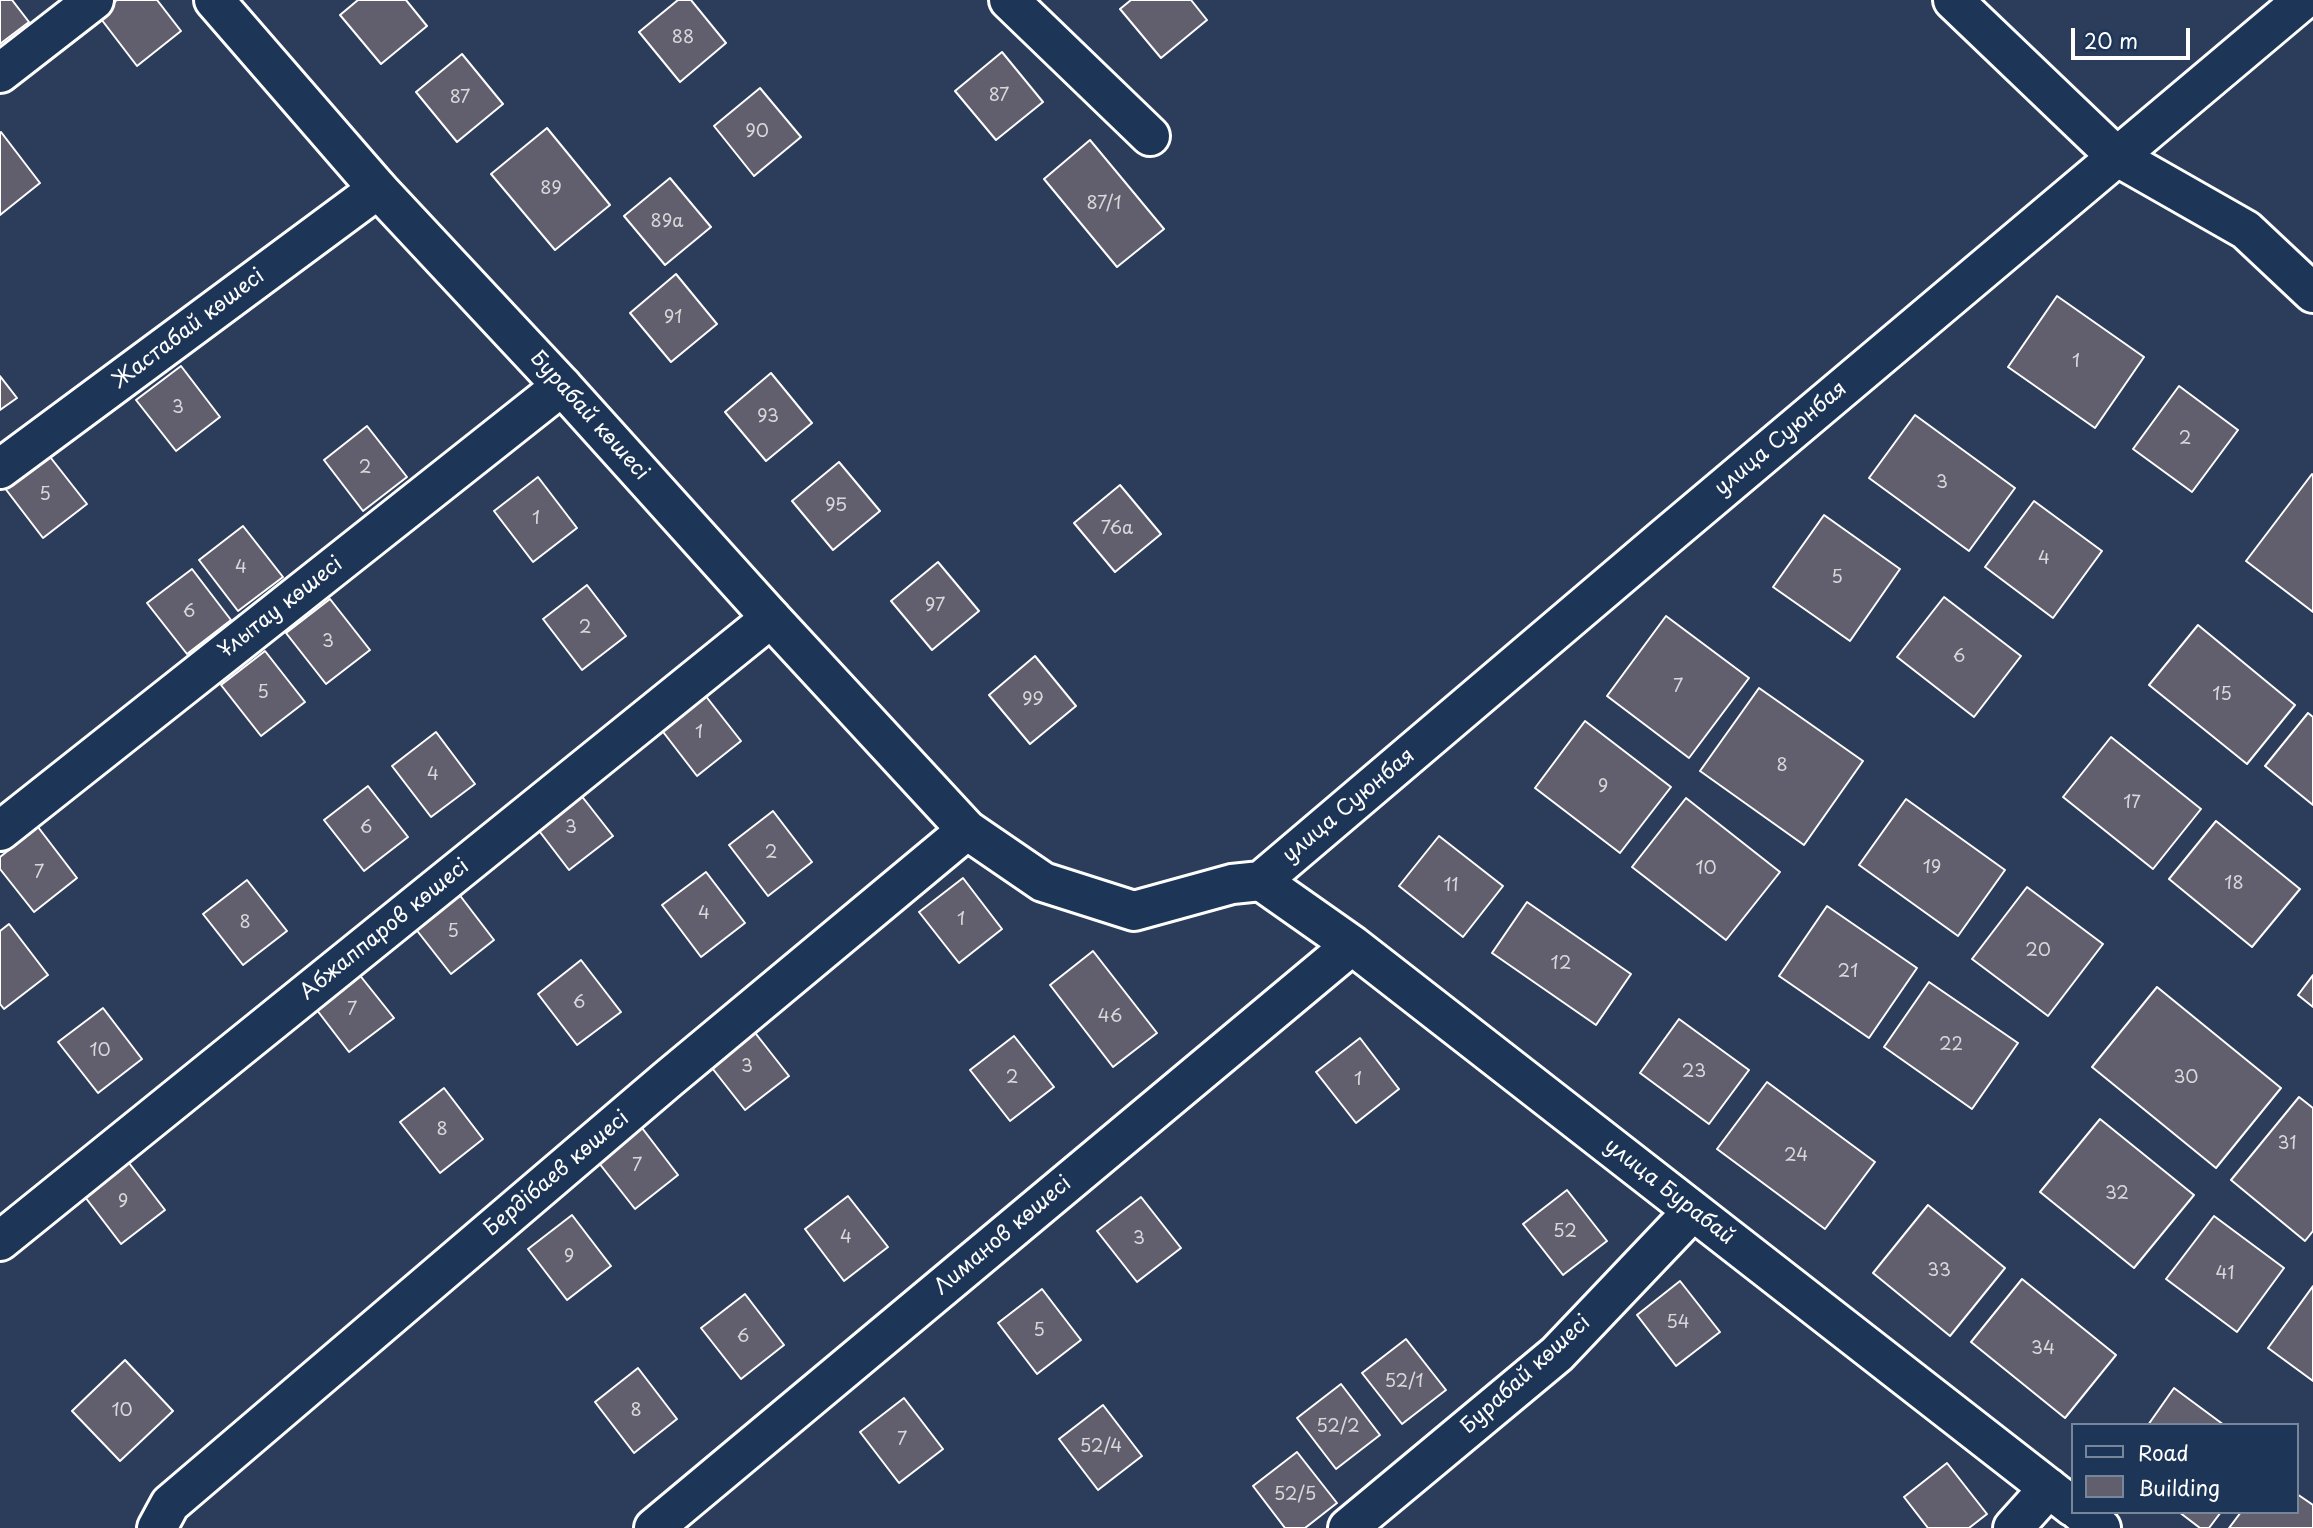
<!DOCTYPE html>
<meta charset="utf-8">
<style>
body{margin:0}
#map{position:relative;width:2313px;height:1528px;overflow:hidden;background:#2b3d5b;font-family:"Playpen Sans",sans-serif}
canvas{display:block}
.legend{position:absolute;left:2071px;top:1423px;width:228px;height:91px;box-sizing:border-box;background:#1d3557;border:2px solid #77869a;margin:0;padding:9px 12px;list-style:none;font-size:21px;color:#fff}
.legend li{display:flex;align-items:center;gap:14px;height:35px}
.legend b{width:35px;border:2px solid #77869a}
.scale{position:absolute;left:2071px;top:28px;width:119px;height:32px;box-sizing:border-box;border:4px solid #fff;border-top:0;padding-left:9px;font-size:21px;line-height:24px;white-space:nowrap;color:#fff;-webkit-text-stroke:5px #1d3557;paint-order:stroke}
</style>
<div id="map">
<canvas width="2313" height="1528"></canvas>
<ul class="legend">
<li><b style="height:9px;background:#1d3557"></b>Road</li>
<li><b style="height:19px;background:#615e6d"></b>Building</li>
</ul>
<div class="scale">20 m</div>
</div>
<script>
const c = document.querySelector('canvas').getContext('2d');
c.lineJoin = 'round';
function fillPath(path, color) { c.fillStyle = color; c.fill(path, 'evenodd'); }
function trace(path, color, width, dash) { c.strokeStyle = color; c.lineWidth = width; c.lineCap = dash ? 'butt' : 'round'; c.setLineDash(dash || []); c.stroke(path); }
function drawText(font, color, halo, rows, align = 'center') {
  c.font = font + ' "Playpen Sans",sans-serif'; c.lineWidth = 6; c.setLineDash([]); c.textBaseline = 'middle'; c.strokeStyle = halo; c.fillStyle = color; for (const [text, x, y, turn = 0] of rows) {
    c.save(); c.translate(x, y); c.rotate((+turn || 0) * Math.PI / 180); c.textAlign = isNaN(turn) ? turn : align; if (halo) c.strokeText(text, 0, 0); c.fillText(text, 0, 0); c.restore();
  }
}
const building = new Path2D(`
 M0,0H12L29,22L0,44Z
 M117,0H157L181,31L137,66L98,15Z
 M358,0H406L427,26L381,64L340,15Z
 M678,0H691L726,43L680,82L639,32Z
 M1131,0H1191L1207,20L1161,58L1120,9Z
 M1002,52L1043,102L996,140L955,91Z
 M462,54L503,104L457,142L416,92Z
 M760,88L801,137L754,176L714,126Z
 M547,128L610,205L555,250L491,174Z
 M1,132L40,183L0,215V133Z
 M1090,140L1164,229L1117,267L1044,179Z
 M670,178L711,227L665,265L624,216Z
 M676,274L717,324L671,362L630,313Z
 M2057,296L2144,357L2095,428L2008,367Z
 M181,366L220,417L176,451L136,400Z
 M771,373L812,423L766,461L725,412Z
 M0,376L17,398L0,410Z
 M2179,386L2238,430L2192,492L2133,449Z
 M1915,415L2015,488L1969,551L1869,478Z
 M367,426L407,477L363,511L324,460Z
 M47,453L87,504L43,538L4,487Z
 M839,462L880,511L833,550L792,501Z
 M2312,474L2313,475V612L2246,561Z
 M538,477L577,528L533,562L494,511Z
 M1120,485L1161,534L1115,572L1074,523Z
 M2034,501L2102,551L2053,618L1985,567Z
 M1824,515L1900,569L1850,641L1773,587Z
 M243,526L283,577L238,611L199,560Z
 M938,562L979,611L932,650L891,601Z
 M192,569L231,620L187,654L147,603Z
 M587,585L626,636L582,670L543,619Z
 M1944,597L2021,656L1974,717L1897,657Z
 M330,599L370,650L326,684L286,633Z
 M1666,616L1749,678L1689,758L1607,696Z
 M2198,625L2295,705L2247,764L2149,685Z
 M265,651L305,702L261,736L221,685Z
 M1035,656L1076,706L1030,744L989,695Z
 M1759,688L1863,761L1804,845L1700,771Z
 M701,690L741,741L697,776L657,724Z
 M2308,713L2313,717V805L2265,766Z
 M1585,721L1671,787L1620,853L1535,788Z
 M436,732L475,784L431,817L392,766Z
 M2111,737L2201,809L2153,869L2063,797Z
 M573,785L613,836L569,870L530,819Z
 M368,786L408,837L364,871L324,820Z
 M1686,798L1780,872L1726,940L1632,867Z
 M1906,799L2005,870L1958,936L1859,865Z
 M773,811L812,862L768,896L729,845Z
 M2216,821L2300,889L2252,947L2169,879Z
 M38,827L77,878L34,912L0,869V857Z
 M1439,836L1503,886L1463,937L1399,886Z
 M706,872L745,923L701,957L662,905Z
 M963,878L1002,929L959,963L919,912Z
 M247,880L287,931L243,965L203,914Z
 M2027,887L2103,944L2048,1016L1972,959Z
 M455,889L494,940L451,974L411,923Z
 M1527,902L1631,974L1596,1025L1492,953Z
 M1827,906L1917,968L1869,1038L1779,976Z
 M9,924L48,975L4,1009L0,1004V931Z
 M1093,951L1157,1033L1113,1067L1050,985Z
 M581,960L621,1012L577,1045L538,994Z
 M354,968L394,1018L349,1052L310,1001Z
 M2313,975V1007L2298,995Z
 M1929,982L2018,1043L1972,1109L1884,1047Z
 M2157,987L2281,1088L2216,1168L2092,1067Z
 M103,1008L142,1059L98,1093L58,1042Z
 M1679,1019L1749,1070L1709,1124L1640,1073Z
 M749,1025L789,1076L745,1110L705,1059Z
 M1014,1036L1054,1087L1010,1121L970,1070Z
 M1360,1038L1399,1089L1356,1123L1316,1072Z
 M1767,1082L1875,1162L1825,1229L1717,1149Z
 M444,1088L483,1139L440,1173L400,1122Z
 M2299,1097L2313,1108V1231L2305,1241L2231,1180Z
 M2100,1119L2194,1195L2134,1268L2040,1192Z
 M639,1124L678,1175L635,1209L595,1158Z
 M126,1159L165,1210L121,1244L82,1193Z
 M1567,1190L1607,1241L1563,1275L1523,1224Z
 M848,1196L888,1247L844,1281L805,1229Z
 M1141,1197L1181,1248L1137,1282L1097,1231Z
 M1928,1205L2005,1268L1950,1336L1873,1273Z
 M572,1215L611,1266L567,1300L528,1249Z
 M2214,1216L2284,1268L2237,1332L2166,1279Z
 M2022,1279L2116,1355L2065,1418L1971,1342Z
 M1680,1281L1720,1332L1676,1366L1637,1315Z
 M2313,1286V1381L2268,1348Z
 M1042,1289L1081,1340L1037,1374L998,1323Z
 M745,1294L784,1345L741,1379L701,1328Z
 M1406,1339L1446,1390L1402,1424L1362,1373Z
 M125,1360L173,1411L120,1461L72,1411Z
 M638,1368L677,1419L634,1453L595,1402Z
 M1341,1384L1380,1435L1336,1469L1297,1418Z
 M2174,1388L2224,1425H2148Z
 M904,1398L943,1449L899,1483L860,1432Z
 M1103,1405L1142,1456L1098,1490L1059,1439Z
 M1297,1452L1337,1503L1305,1528H1285L1253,1486Z
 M1947,1463L1987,1514L1969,1528H1928L1904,1497Z
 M2297,1494L2313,1505V1528H2229L2241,1512H2297Z
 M2179,1512H2221L2209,1528H2200Z`);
fillPath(building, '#615e6d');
trace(building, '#fff', 2);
const minor = new Path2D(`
 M1009,0L1150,136
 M0,73L94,0
 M2116,156L2246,230L2313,293
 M0,469L378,189
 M0,831L562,386
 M1261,881L1352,945L2073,1507
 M0,1241L771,618
 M2080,1512L2101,1528
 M157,1528L170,1504L668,1079L967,830
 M654,1528L1352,945
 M1348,1528L1557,1354L1693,1211
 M2013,1528L2049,1488`);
const tertiary = new Path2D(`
 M214,0L378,189L562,386L771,618L967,830L1043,882L1134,911L1232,884L1261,881L1662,540L2303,0
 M1953,0L2116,156`);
trace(minor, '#fff', 44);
trace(tertiary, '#fff', 44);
trace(minor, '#1d3557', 38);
trace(tertiary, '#1d3557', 38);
drawText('18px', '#d8d7da', null, [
 ["88",683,38],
 ["87",999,96],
 ["87",460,98],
 ["90",757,132],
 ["89",551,189],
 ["87/1",1104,204],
 ["89а",667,222],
 ["91",673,318],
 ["1",2076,362],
 ["3",178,408],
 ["93",768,417],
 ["2",2185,439],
 ["2",365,468],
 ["3",1942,483],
 ["5",45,495],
 ["95",836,506],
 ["1",536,519],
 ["76а",1117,529],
 ["4",2044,559],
 ["4",241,568],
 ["5",1837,578],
 ["97",935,606],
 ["6",189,612],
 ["2",585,628],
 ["3",328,642],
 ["6",1959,657],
 ["7",1678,687],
 ["5",263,693],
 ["15",2222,695],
 ["99",1033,700],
 ["1",699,733],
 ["8",1782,766],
 ["4",433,775],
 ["9",1603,787],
 ["17",2132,803],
 ["6",366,828],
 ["3",571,828],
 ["2",771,853],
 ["19",1932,868],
 ["10",1706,869],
 ["7",39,873],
 ["18",2234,884],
 ["11",1451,886],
 ["4",704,914],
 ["1",961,920],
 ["8",245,923],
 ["5",453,932],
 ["20",2038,951],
 ["12",1561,964],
 ["21",1848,972],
 ["6",579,1003],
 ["7",352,1010],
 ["46",1110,1017],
 ["22",1951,1045],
 ["10",100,1051],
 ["3",747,1067],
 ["23",1694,1072],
 ["2",1012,1078],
 ["30",2186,1078],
 ["1",1358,1080],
 ["8",442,1130],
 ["31",2287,1144],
 ["24",1796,1156],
 ["7",637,1166],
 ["32",2117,1194],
 ["9",123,1202],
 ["52",1565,1232],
 ["4",846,1238],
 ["3",1139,1239],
 ["9",569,1257],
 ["33",1939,1271],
 ["41",2225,1274],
 ["54",1678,1323],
 ["5",1039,1331],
 ["6",743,1337],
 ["34",2043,1349],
 ["52/1",1404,1382],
 ["10",122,1411],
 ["8",636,1411],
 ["52/2",1338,1427],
 ["7",902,1440],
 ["52/4",1101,1447],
 ["52/5",1295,1495]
]);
drawText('21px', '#fff', '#1d3557', [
 ["Жастабай көшесі",189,329,-37],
 ["Бурабай көшесі",589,416,48],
 ["улица Суюнбая",1781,439,-40],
 ["Ұлытау көшесі",281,608,-38],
 ["улица Суюнбая",1349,806,-40],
 ["Абжаппаров көшесі",385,930,-39],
 ["Бердібаев көшесі",557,1174,-40],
 ["улица Бурабай",1669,1192,38],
 ["Лиманов көшесі",1003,1236,-40],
 ["Бурабай көшесі",1526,1375,-42]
]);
</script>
